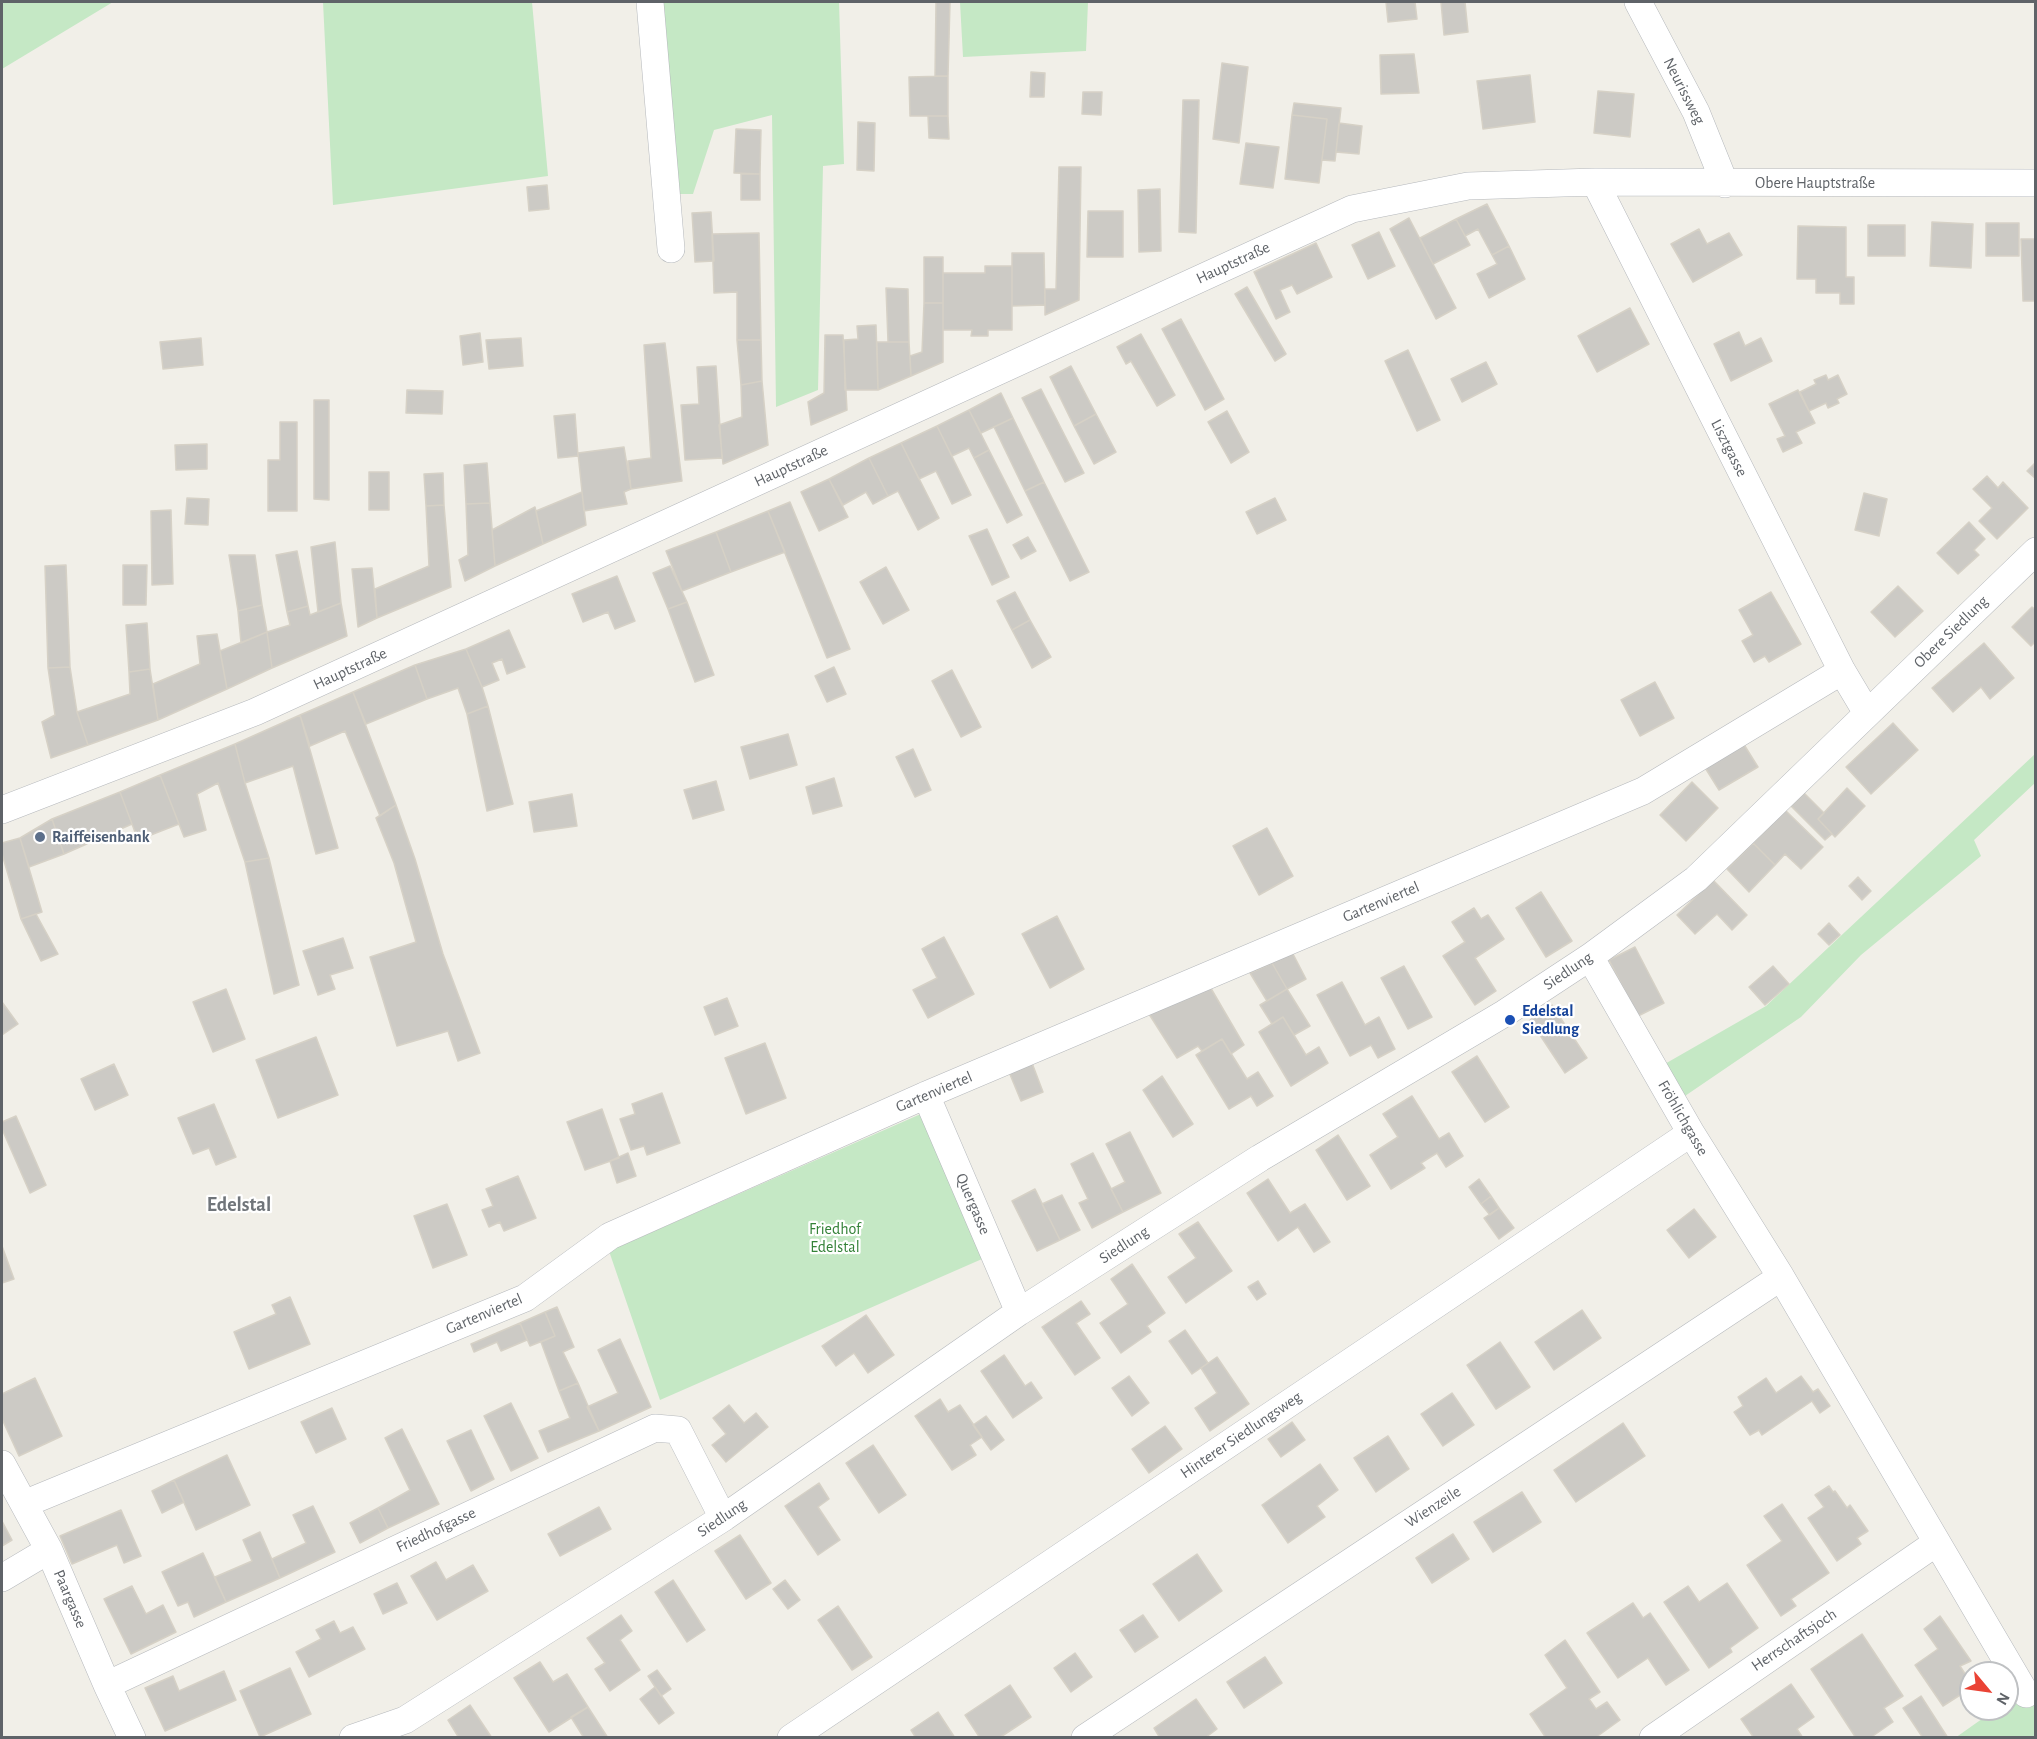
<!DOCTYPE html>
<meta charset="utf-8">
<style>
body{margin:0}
#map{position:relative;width:2037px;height:1739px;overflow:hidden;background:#f1efe8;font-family:"Alegreya Sans",sans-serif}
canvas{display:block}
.frame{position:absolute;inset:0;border:3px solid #5f6368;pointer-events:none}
.north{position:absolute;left:1959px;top:1661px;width:60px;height:60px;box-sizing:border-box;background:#fff;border:2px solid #bfc1c3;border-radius:50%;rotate:119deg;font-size:16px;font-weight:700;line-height:24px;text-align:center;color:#5f6368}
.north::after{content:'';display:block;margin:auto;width:21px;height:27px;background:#ea4335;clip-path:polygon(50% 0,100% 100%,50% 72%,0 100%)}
</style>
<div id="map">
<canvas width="2037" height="1739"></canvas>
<div class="frame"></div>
<div class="north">N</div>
</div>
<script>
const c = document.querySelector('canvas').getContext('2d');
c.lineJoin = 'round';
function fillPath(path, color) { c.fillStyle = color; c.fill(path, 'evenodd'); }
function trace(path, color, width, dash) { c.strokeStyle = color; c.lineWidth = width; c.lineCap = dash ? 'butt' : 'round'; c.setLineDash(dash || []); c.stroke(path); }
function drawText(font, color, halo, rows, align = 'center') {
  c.font = font + ' "Alegreya Sans",sans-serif'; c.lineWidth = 4.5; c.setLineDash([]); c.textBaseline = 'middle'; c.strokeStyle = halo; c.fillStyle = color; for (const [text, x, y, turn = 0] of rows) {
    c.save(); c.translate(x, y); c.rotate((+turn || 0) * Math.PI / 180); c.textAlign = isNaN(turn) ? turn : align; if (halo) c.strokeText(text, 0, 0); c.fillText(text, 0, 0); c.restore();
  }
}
fillPath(new Path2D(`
 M2,2H113L2,69Z
 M323,2H532L548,176L333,205Z
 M661,2H839L844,164L823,166L818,390L776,407L772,115L714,130L693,194H674Z
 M960,2H1088L1086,51L963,57Z
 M2035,754V783L1974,840L1981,856L1861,955L1801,1017L1682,1098L1663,1065L1766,1006Z
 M923,1113L982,1259L660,1400L609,1251Z
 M2033,1684L2036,1689L2035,1737L1955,1738L1996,1709H2007V1702Z`), '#c5e8c5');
const building = new Path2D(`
 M936,2H950L948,76H935Z
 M1386,2H1415L1417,19L1388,22Z
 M1441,2H1465L1468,32L1444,35Z
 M1414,54L1419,93L1381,94L1380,55Z
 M1222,63L1248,67L1239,143L1213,139Z
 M1031,72L1045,73L1044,97H1030Z
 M1530,75L1535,122L1483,129L1477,81Z
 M948,76V116H910L909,77Z
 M1598,91L1634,94L1630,137L1594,133Z
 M1083,92H1102L1101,115L1082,114Z
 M1183,100H1199L1196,233L1179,232Z
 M1294,103L1341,108L1335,161L1322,160L1327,119L1292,115Z
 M1292,115L1327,119L1319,183L1285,179Z
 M928,116H948L949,139L929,138Z
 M858,122L875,123L874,171L857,170Z
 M1339,123L1362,126L1359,154L1336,152Z
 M736,129L761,130L760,174L734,173Z
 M1246,143L1279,147L1273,188L1240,184Z
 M1059,167H1081L1079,300L1045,315V289H1056Z
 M741,174H760V200H741Z
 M547,185L549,209L529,211L527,187Z
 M1160,189L1161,251L1139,252L1138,190Z
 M1487,204L1509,246L1492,255L1478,229L1465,236L1456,219Z
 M1088,211H1123V257H1087Z
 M711,212L714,261L695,262L692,213Z
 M1409,218L1456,308L1436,319L1390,229Z
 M1456,219L1470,245L1433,264L1420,238Z
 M1932,222L1973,224L1971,268L1930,266Z
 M1986,223H2019V256H1986Z
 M1868,225H1905V256H1868Z
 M1798,226L1846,227V277H1854V304H1840V293H1816V279H1797Z
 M1699,229L1707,244L1729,233L1742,255L1693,282L1671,244Z
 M1379,232L1395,266L1368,279L1352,245Z
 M759,233L761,340H737V292L714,293L712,234Z
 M2021,239H2036V301H2023Z
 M1316,243L1332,277L1297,294L1292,285L1280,290L1290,312L1276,319L1254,272Z
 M1509,246L1525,279L1489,298L1477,274L1497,264L1492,255Z
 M1012,253H1044L1045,305L1012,306Z
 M924,257H943V303H924Z
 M985,266H1012V330H988V336H971L972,330H943V273H985Z
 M1247,287L1286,354L1275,361L1235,294Z
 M886,288L908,289L909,342H888Z
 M924,303H943V362L911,376L910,356L922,352Z
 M1630,308L1649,344L1597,372L1578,336Z
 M1181,319L1224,399L1205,410L1162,329Z
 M876,325L878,390H845L844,340L858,339L857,326Z
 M1739,332L1745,346L1761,338L1772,361L1731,381L1714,344Z
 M480,333L483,362L463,365L460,336Z
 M1141,334L1175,395L1157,406L1131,361L1126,364L1117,347Z
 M825,335H843L847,410L811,425L808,402L824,393Z
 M201,338L203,365L163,369L160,342Z
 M521,338L523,366L489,369L486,340Z
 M737,340H761L762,381L741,385Z
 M877,342H909L911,376L878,390Z
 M665,343L682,481L631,489L628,461L651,458L644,345Z
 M1408,350L1440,420L1417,431L1385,361Z
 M1486,362L1497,384L1462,402L1451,379Z
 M716,366L722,458L685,460L681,405L699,404L697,367Z
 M1071,366L1096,414L1074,426L1050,377Z
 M1826,375L1828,380L1838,375L1847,394L1837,399L1839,403L1828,408L1826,403L1809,411L1800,392L1816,384L1814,380Z
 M762,381L768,445L723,464L719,425L742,417L741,385Z
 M1041,389L1084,473L1065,482L1022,398Z
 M407,390L443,391L442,414L406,413Z
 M1798,390L1815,423L1796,432L1802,443L1783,452L1777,439L1785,436L1769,404Z
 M1001,393L1013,418L981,433L969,410Z
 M314,400H329V500L314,499Z
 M969,410L989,450L974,458L969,448L952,456L937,426Z
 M1227,411L1249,452L1231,463L1208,422Z
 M575,414L578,456L558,458L554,416Z
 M1096,414L1116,452L1094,464L1074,426Z
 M1013,418L1044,482L1025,491L994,427Z
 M280,422H297V511H268V460H280Z
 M937,426L971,495L952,504L936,471L919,479L901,443Z
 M901,443L939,518L918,530L898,491L888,496L869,458Z
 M207,444V469L176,470L175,445Z
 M624,447L631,489L624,492L627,504L584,511L578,453Z
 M989,450L1022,515L1007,523L974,458Z
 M869,458L888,496L873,504L866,492L843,505L829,479Z
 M2036,462V479L2027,471Z
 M487,463L490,503L466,504L464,465Z
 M369,472H389V510H369Z
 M443,473L444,505L426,506L424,474Z
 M1987,476L1998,488L2003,482L2028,508L1997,539L1979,521L1992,508L1973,489Z
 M829,479L848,517L819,531L801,492Z
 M1044,482L1089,572L1070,581L1025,491Z
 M582,492L586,525L543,544L536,511Z
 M1864,493L1887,499L1879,536L1855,530Z
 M187,498L209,499L208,525L185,524Z
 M1275,498L1286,520L1257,534L1246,512Z
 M790,502L850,649L827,658L768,511Z
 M490,503L495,566L465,581L459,560L468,555L466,504Z
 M444,505L451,587L377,618L375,589L429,566L426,506Z
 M535,507L543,544L495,566L492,530Z
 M171,510L173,584L152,585L151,511Z
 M768,511L785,552L731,572L716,532Z
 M1969,522L1985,539L1974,550L1979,555L1958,574L1937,553Z
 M987,529L1009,577L992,585L969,536Z
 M716,532L731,572L682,591L666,551Z
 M1028,537L1036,551L1021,559L1013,545Z
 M335,542L341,603L318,612L311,547Z
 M297,551L308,606L287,612L276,555Z
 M229,555H255L262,605L238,611Z
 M66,565L70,667L48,668L45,566Z
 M123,565H147L146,605H123Z
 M670,566L687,602L668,609L653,573Z
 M886,567L909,610L883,624L860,582Z
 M372,568L377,618L358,627L352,569Z
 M617,576L635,621L615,629L608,612L583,622L572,594Z
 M1898,586L1923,611L1895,637L1871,612Z
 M1015,592L1030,620L1012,630L997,601Z
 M1771,592L1801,644L1769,662L1765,656L1754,662L1742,641L1753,635L1739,610Z
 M687,602L714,675L695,682L668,609Z
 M341,603L347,636L272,668L267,632L290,625L287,612L308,606L310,615Z
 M262,605L267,632L241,643L238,611Z
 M2032,607L2036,610V641L2031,646L2012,627Z
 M1030,620L1051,657L1032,668L1012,630Z
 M147,623L150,669L129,672L126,625Z
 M509,630L525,667L507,674L502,659L492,663L499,680L482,687L466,649Z
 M267,632L272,668L227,689L220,651Z
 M217,634L227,689L158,720L153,684L200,664L197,636Z
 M1984,643L2014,678L1990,699L1981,687L1953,712L1932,688Z
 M466,649L482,687L488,706L467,714L458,688L427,699L415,665Z
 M415,665L427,699L366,724L353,692Z
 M70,667L77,712L88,745L51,758L42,722L55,715L48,668Z
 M834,667L846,694L827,702L815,676Z
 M150,669L158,720L88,745L77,712L130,694L129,672Z
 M952,670L981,727L961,737L932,681Z
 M1655,682L1674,718L1640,736L1621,700Z
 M353,692L396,805L380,816L345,731L310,746L300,715Z
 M488,706L513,804L487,811L467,714Z
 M300,715L338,848L316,854L293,766L245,783L235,744Z
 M1893,723L1918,750L1871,794L1846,767Z
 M788,734L797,765L750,779L741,747Z
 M1743,743L1758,767L1719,790L1704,766Z
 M235,744L245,783L269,858L245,862L218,783L197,794L206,830L184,837L160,775Z
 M913,749L931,790L915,797L896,757Z
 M160,775L179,824L138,840L120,792Z
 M834,778L842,806L813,814L806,787Z
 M716,781L724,810L693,819L684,790Z
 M1692,782L1718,808L1686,841L1660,815Z
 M1847,788L1865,806L1835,837L1818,819Z
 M120,792L132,824L64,854L52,819Z
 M1804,793L1824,813L1818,819L1832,834L1825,840L1791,806Z
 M572,794L577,826L534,832L529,802Z
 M396,805L415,859L443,954L480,1053L458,1061L448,1031L397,1046L370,957L416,942L394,863L376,818Z
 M1785,810L1823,847L1801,869L1785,854L1775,865L1753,843Z
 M52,819L64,854L29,867L20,838Z
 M1267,828L1293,876L1259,895L1233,846Z
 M20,838L42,912L21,919L2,854V843Z
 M1753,843L1775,865L1749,892L1727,869Z
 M269,858L299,985L274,994L245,862Z
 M1858,877L1871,891L1862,900L1849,886Z
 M1713,880L1747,915L1732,930L1717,914L1695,934L1677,915Z
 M1541,892L1572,941L1546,957L1516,908Z
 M1474,908L1481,919L1488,915L1504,939L1475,958L1496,991L1475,1005L1443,956L1465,942L1452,922Z
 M36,914L58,954L41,961L21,919Z
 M1057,916L1084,969L1050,988L1022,934Z
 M1829,923L1840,935L1829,945L1818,934Z
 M944,937L974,994L928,1018L913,990L937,978L922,949Z
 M343,938L353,968L330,975L335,989L318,995L303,951Z
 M1635,947L1664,1003L1638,1016L1609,960Z
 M1292,952L1306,979L1287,989L1272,963Z
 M1272,963L1287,989L1267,1001L1250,973Z
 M1404,966L1432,1017L1408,1029L1381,978Z
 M1773,966L1789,984L1765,1005L1749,987Z
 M1342,982L1365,1025L1379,1017L1395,1049L1378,1058L1371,1045L1350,1056L1317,995Z
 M1209,985L1244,1045L1231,1054L1222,1039L1202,1051L1198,1046L1177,1058L1149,1014Z
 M226,989L245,1039L213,1052L193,1002Z
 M1287,989L1310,1026L1294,1035L1283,1017L1272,1024L1260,1005Z
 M727,998L738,1026L715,1035L704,1007Z
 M2,1002L18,1024L2,1035Z
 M1552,1005L1587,1058L1565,1073L1530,1020Z
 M1283,1017L1306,1055L1319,1047L1328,1063L1291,1086L1259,1032Z
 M316,1037L338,1095L278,1118L256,1060Z
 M1222,1039L1247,1079L1258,1072L1273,1096L1257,1106L1251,1096L1229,1109L1196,1055Z
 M765,1043L786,1098L746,1114L725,1058Z
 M1477,1056L1509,1107L1485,1122L1452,1072Z
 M1032,1063L1043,1092L1021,1101L1009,1072Z
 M114,1064L128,1095L95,1110L81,1079Z
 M1162,1076L1193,1124L1173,1137L1143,1090Z
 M662,1093L680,1143L647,1155L644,1146L631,1150L620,1119L635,1114L632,1104Z
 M1412,1096L1439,1139L1449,1133L1463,1156L1446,1167L1437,1153L1421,1163L1425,1168L1391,1189L1370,1155L1398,1137L1383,1114Z
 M214,1104L236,1157L216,1165L209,1148L193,1154L178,1118Z
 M602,1109L619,1158L585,1170L567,1122Z
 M16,1116L46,1185L30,1193L2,1129V1122Z
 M1130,1132L1161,1193L1123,1212L1111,1189L1125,1182L1106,1144Z
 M1338,1135L1370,1186L1347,1200L1316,1150Z
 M628,1153L636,1176L617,1183L610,1161Z
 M1093,1153L1123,1212L1092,1228L1079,1203L1088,1199L1071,1164Z
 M518,1176L536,1218L504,1231L500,1222L489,1227L482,1210L493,1206L486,1189Z
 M1268,1179L1290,1213L1305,1204L1330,1242L1314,1252L1298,1227L1278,1241L1247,1193Z
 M1479,1179L1491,1196L1481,1204L1469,1187Z
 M1035,1189L1060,1240L1037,1251L1012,1201Z
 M1062,1195L1080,1230L1060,1240L1042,1204Z
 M1491,1196L1499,1208L1490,1215L1481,1204Z
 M447,1204L467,1255L433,1268L414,1216Z
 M1499,1208L1514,1228L1499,1239L1484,1218Z
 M1694,1209L1716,1237L1689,1258L1667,1230Z
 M1198,1222L1232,1271L1186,1303L1168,1277L1196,1258L1179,1234Z
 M2,1246L14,1279L2,1283Z
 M1132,1264L1165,1313L1147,1326L1151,1332L1121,1353L1100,1323L1128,1304L1111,1279Z
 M1258,1281L1266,1294L1257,1300L1248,1287Z
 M290,1297L310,1344L249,1369L234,1332L276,1314L272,1305Z
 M1081,1301L1090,1314L1076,1323L1100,1358L1075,1375L1042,1327Z
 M557,1307L574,1347L563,1352L578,1383L559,1391L541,1342L555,1336L545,1312Z
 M1582,1310L1601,1338L1554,1370L1535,1342Z
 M545,1312L555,1336L530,1346L520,1323Z
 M866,1315L894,1355L868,1373L854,1353L836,1366L822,1346Z
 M520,1323L527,1340L501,1351L497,1342L474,1352L471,1344Z
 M1185,1330L1208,1363L1192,1374L1169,1341Z
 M620,1339L651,1407L599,1431L587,1407L618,1393L598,1350Z
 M1500,1342L1530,1387L1496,1409L1467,1365Z
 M1004,1355L1025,1386L1031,1382L1042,1398L1013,1418L981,1371Z
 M1217,1357L1249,1404L1210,1431L1195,1408L1217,1393L1201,1368Z
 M1129,1376L1149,1403L1132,1416L1112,1388Z
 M1801,1376L1813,1392L1818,1389L1830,1406L1820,1413L1812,1401L1762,1435L1759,1430L1750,1435L1734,1412L1743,1406L1738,1397L1766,1378L1776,1393Z
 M35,1378L62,1436L19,1456L2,1419V1394Z
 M578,1383L599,1431L548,1452L539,1431L570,1418L559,1391Z
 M1452,1393L1474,1425L1443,1446L1421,1414Z
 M940,1399L948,1412L960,1405L982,1437L970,1445L976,1455L952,1470L915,1416Z
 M511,1403L538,1458L511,1471L484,1416Z
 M729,1405L744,1423L756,1413L768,1427L726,1462L712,1445L726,1434L713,1418Z
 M332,1408L346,1439L316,1453L301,1422Z
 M986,1416L1004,1440L991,1450L973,1425Z
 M1292,1422L1305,1440L1281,1457L1268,1439Z
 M1623,1423L1645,1456L1576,1502L1554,1470Z
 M1165,1426L1182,1449L1149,1473L1132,1449Z
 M402,1429L439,1504L388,1528L378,1508L410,1490L385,1438Z
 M471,1430L494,1479L471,1491L447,1441Z
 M1388,1436L1409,1469L1376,1492L1354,1458Z
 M873,1445L906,1495L879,1513L846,1463Z
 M227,1455L250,1505L196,1530L174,1480Z
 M1320,1464L1338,1490L1317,1506L1325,1517L1288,1543L1262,1505Z
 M174,1480L184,1502L162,1513L152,1491Z
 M819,1483L829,1499L818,1507L840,1540L818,1555L785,1506Z
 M1829,1486L1833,1492L1835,1491L1847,1508L1850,1505L1868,1531L1857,1538L1861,1544L1837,1561L1808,1518L1824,1507L1815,1495Z
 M1522,1492L1541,1522L1493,1552L1474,1522Z
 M1782,1504L1829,1573L1791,1599L1796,1606L1781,1616L1747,1565L1782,1541L1764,1516Z
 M313,1506L335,1552L280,1578L272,1559L306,1543L293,1515Z
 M599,1507L611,1529L560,1556L548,1534Z
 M378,1508L388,1528L360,1543L350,1523Z
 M121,1510L141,1556L124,1563L117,1545L72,1564L60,1536Z
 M2,1521L12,1540L2,1546Z
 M260,1532L280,1578L226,1602L215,1577L252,1561L243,1540Z
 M1453,1534L1469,1559L1432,1583L1416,1558Z
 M740,1535L771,1583L746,1599L715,1551Z
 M203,1553L226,1602L194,1617L188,1602L178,1606L162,1572Z
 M1197,1554L1222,1591L1179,1621L1153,1584Z
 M436,1562L446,1580L473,1565L488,1591L437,1620L411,1576Z
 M673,1580L705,1630L687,1642L655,1592Z
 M785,1580L800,1600L788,1609L773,1589Z
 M397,1583L407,1603L383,1614L374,1594Z
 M1727,1583L1758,1628L1730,1648L1732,1652L1709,1668L1664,1602L1688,1586L1699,1602Z
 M132,1586L146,1614L163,1605L176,1632L131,1654L104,1599Z
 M1633,1603L1643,1618L1650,1613L1689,1670L1666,1685L1648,1658L1618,1678L1587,1633Z
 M838,1606L872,1657L852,1670L818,1620Z
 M621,1615L632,1631L620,1640L640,1670L610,1691L595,1669L605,1663L587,1638Z
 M1143,1615L1158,1637L1135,1652L1120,1630Z
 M1940,1616L1971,1661L1960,1666L1971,1683V1688L1943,1706L1915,1665L1938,1649L1924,1629Z
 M334,1621L340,1633L353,1627L365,1649L309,1677L296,1652L321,1639L316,1630Z
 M1862,1634L1903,1696L1884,1708L1893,1722L1870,1738H1856L1811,1669Z
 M1565,1640L1600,1692L1589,1699L1596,1709L1607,1702L1620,1720L1595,1738H1546L1530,1714L1567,1688L1545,1655Z
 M1075,1653L1092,1677L1071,1692L1054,1668Z
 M1265,1657L1282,1683L1244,1708L1227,1682Z
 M540,1662L553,1682L567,1674L588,1707L549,1732L514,1678Z
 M290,1668L311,1714L260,1737L240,1691Z
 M657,1670L671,1689L661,1696L648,1676Z
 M224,1671L236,1700L165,1731L145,1688L173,1676L179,1691Z
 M1791,1684L1814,1717L1797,1729L1803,1738H1754L1741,1719Z
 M1010,1685L1031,1717L999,1738H980L965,1715Z
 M655,1687L674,1713L659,1724L640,1699Z
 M1921,1696L1948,1738H1923L1903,1708Z
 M1196,1699L1217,1729L1205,1738H1160L1154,1728Z
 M470,1705L492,1738H459L448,1720Z
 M588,1707L608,1738H584L571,1717Z
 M938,1712L955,1738H916L911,1730Z`);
fillPath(building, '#cccac5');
trace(building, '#d6d1c6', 1.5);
const minor = new Path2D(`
 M650,2L671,249
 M1638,2L1696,112L1725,184
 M1595,182L1842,671L1867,713
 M2,810L255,712L1352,209L1468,186L1595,182L2036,183
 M1590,957L1691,1133L1781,1277L2026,1694
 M926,1095L1019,1312
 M2,1464L49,1550L107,1685L132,1738
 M24,1504L525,1298L610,1236L926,1095L1643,791L1842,671
 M2,1578L49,1550
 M107,1685L655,1428L678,1430L723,1518
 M353,1738L405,1720L723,1518L1019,1312L1260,1158L1505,1013L1590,957L1696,879L2036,551
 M791,1738L1691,1133
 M1085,1738L1781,1277
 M1653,1738L1936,1543`);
trace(minor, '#b5b8bc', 28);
trace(minor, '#fff', 27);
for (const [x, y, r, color] of [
 [40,837,6,"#5c6f8a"],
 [1510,1020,6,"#1a4fb4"]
]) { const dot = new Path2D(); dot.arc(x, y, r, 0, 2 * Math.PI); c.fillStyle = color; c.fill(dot); trace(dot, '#fff', 2); }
drawText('16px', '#5f6368', '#fff', [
 ["Neurissweg",1684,91,63],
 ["Obere Hauptstraße",1815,183],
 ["Hauptstraße",1233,263,-25],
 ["Lisztgasse",1729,448,63],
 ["Hauptstraße",791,466,-25],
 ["Obere Siedlung",1951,632,-44],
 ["Hauptstraße",350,669,-25],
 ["Gartenviertel",1381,902,-23],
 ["Siedlung",1568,971,-34],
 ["Gartenviertel",934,1092,-23],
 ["Fröhlichgasse",1683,1118,60],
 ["Quergasse",973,1204,67],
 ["Siedlung",1124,1245,-33],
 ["Gartenviertel",484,1314,-23],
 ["Hinterer Siedlungsweg",1241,1435,-34],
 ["Wienzeile",1433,1507,-33],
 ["Siedlung",722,1518,-34],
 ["Friedhofgasse",436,1530,-25],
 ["Paargasse",70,1599,67],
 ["Herrschaftsjoch",1794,1640,-34]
]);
drawText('bold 16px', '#4e5e75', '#fff', [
 ["Raiffeisenbank",52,837]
], 'left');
drawText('bold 16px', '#164399', '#fff', [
 ["Edelstal",1522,1011],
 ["Siedlung",1522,1029]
], 'left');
drawText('16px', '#348238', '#fff', [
 ["Friedhof",835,1229],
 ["Edelstal",835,1247]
]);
drawText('bold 20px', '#70757a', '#fff', [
 ["Edelstal",239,1205]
]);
</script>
